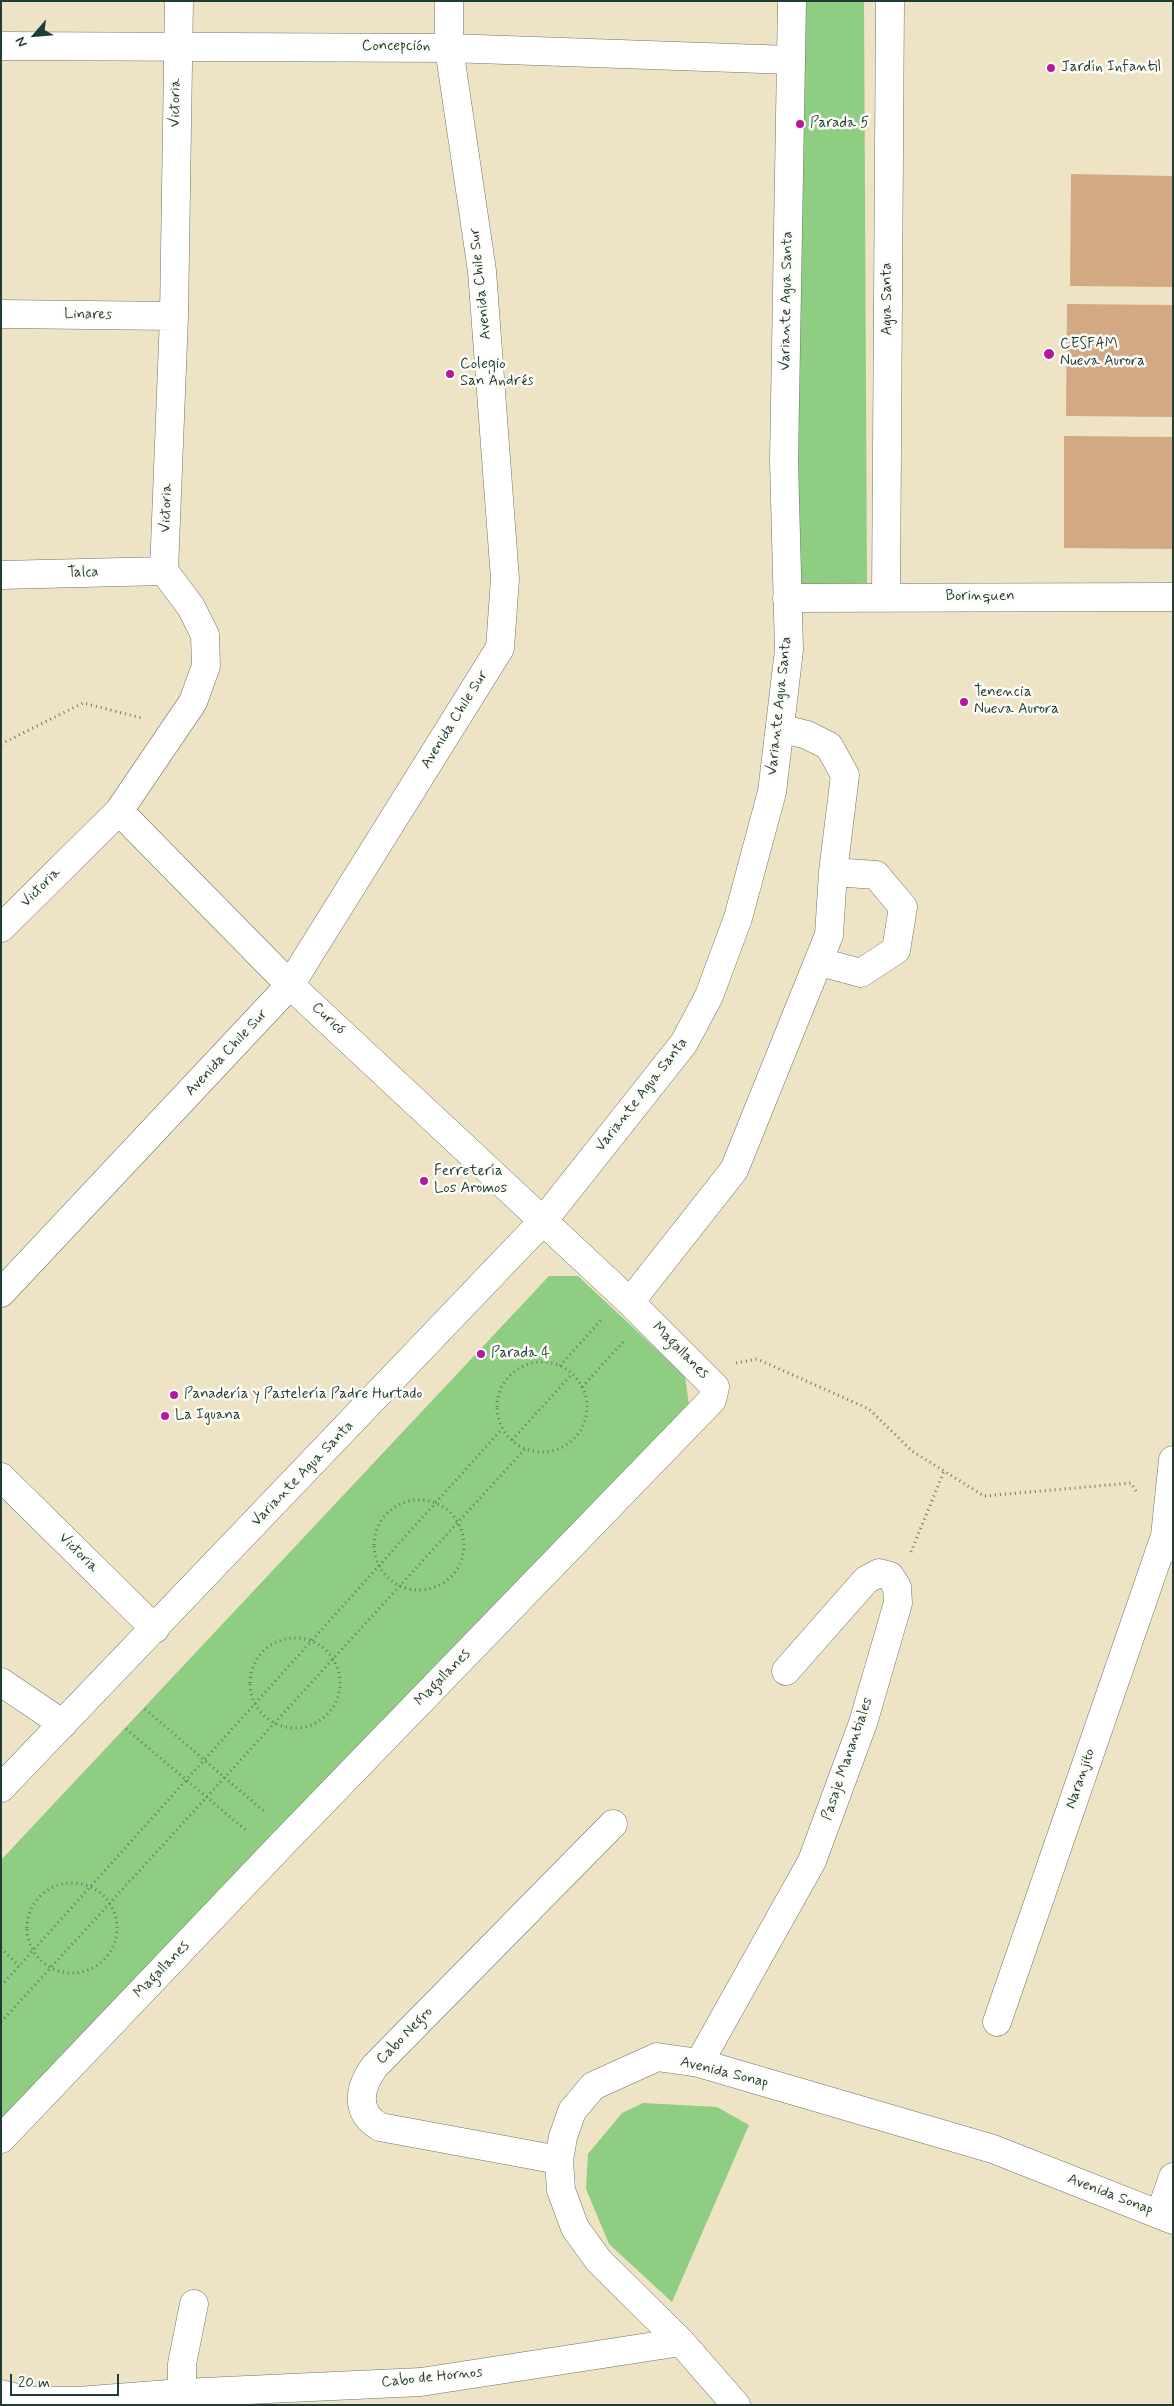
<!DOCTYPE html>
<meta charset="utf-8">
<style>
body{margin:0}
#map{position:relative;width:1174px;height:2406px;overflow:hidden;background:#efe3c5;font-family:Mynerve,sans-serif}
canvas{display:block}
.frame{position:absolute;inset:0;border:2px solid #1f3d34;pointer-events:none}
.north{position:absolute;left:10px;top:10px;width:50px;height:50px;-webkit-text-stroke:4px #fdfcf7;paint-order:stroke;rotate:243deg;font-size:14px;font-weight:700;line-height:20px;text-align:center;color:#1f3d34}
.north::after{content:'';display:block;margin:auto;width:18px;height:22px;background:#1f3d34;clip-path:polygon(50% 0,100% 100%,50% 72%,0 100%)}
.scale{position:absolute;left:10px;top:2374px;width:109px;height:22px;box-sizing:border-box;border:2px solid #1f3d34;border-top:0;padding-left:6px;font-size:15px;line-height:18px;white-space:nowrap;color:#1f3d34;-webkit-text-stroke:4px #fdfcf7;paint-order:stroke}
</style>
<div id="map">
<canvas width="1174" height="2406"></canvas>
<div class="frame"></div>
<div class="north">N</div>
<div class="scale">20 m</div>
</div>
<script>
const c = document.querySelector('canvas').getContext('2d');
c.lineJoin = 'round';
function fillPath(path, color) { c.fillStyle = color; c.fill(path, 'evenodd'); }
function trace(path, color, width, dash) { c.strokeStyle = color; c.lineWidth = width; c.lineCap = dash ? 'butt' : 'round'; c.setLineDash(dash || []); c.stroke(path); }
function drawText(font, color, halo, rows, align = 'center') {
  c.font = font + ' Mynerve,sans-serif'; c.lineWidth = 5; c.setLineDash([]); c.textBaseline = 'middle'; c.strokeStyle = halo; c.fillStyle = color; for (const [text, x, y, turn = 0] of rows) {
    c.save(); c.translate(x, y); c.rotate((+turn || 0) * Math.PI / 180); c.textAlign = isNaN(turn) ? turn : align; if (halo) c.strokeText(text, 0, 0); c.fillText(text, 0, 0); c.restore();
  }
}
fillPath(new Path2D(`
 M800,1H864L867,583L798,584Z
 M549,1276H578L685,1376L689,1405L1,2123V1860Z
 M643,2103L717,2107L749,2125L672,2302L609,2244L586,2189L588,2154L622,2113Z`), '#8fcd83');
fillPath(new Path2D(`
 M1071,174L1173,176V287L1070,286Z
 M1067,304L1173,305V417L1066,416Z
 M1064,436L1173,437V549L1064,548Z`), '#d3a984');
const minor = new Path2D(`
 M1,46L449,48L791,60
 M1,314L174,316
 M1,575L164,571
 M886,596L890,1
 M787,598L1173,597
 M1,928L119,811L193,702L206,666L205,635L191,607L164,571L174,316L179,1
 M820,962L861,973L896,950L903,907L876,875L833,872
 M1,1293L290,985L500,648L505,579L482,271L449,48V1
 M630,1302L734,1170L829,935L833,872L845,775L829,746L807,735L780,728
 M1173,1460L1165,1536L1173,1548
 M1,1477L155,1629
 M1,1682L63,1724
 M997,2022L1165,1536
 M699,2063L812,1861L863,1723L898,1603L897,1587L890,1576L879,1573L866,1580L786,1671
 M1,2139L285,1841L712,1400L715,1387L630,1302L290,985L119,811
 M559,2160L380,2127C354,2112 359,2087 375,2066L613,1824
 M1160,2214L1173,2177
 M182,2393V2364L194,2304
 M1,2394L30,2401H78L182,2393L421,2382L681,2342
 M736,2405L681,2342L599,2261L575,2228L561,2190L559,2160L563,2137L572,2111L593,2086L657,2057L699,2063L993,2149L1173,2220`);
const major = new Path2D(`
 M1,1788L543,1221L684,1043L709,996L738,918L772,792L789,650L784,461L792,1`);
trace(minor, '#687767', 29);
trace(major, '#687767', 29);
trace(new Path2D(`
 M1,744L83,703L142,718
 M497 1407a45 45 0 1 1 90 0a45 45 0 1 1-90 0Z
 M736,1363L757,1359L869,1409L912,1451L984,1496L1131,1483L1136,1491
 M560,1366L601,1320
 M582,1387L624,1341
 M512,1440L572,1374
 M374 1545a45 45 0 1 1 90 0a45 45 0 1 1-90 0Z
 M911,1552L944,1471
 M250 1683a45 45 0 1 1 90 0a45 45 0 1 1-90 0Z
 M145,1709L266,1813
 M126,1729L248,1832
 M27 1928a45 45 0 1 1 90 0a45 45 0 1 1-90 0Z
 M1,1948L19,1966
 M1,1986L502,1429
 M1,2022L525,1449`), '#687767', 3, [1, 4]);
trace(minor, '#fff', 28);
trace(major, '#fff', 28);
for (const [x, y, r, color] of [
 [1051,68,5,"#b5179e"],
 [800,124,5,"#b5179e"],
 [1049,354,6,"#b5179e"],
 [450,374,5,"#b5179e"],
 [964,702,5,"#b5179e"],
 [424,1181,5,"#b5179e"],
 [481,1354,5,"#b5179e"],
 [174,1395,5,"#b5179e"],
 [165,1416,5,"#b5179e"]
]) { const dot = new Path2D(); dot.arc(x, y, r, 0, 2 * Math.PI); c.fillStyle = color; c.fill(dot); trace(dot, '#fdfcf7', 2); }
drawText('15px', '#1f3d34', '#fdfcf7', [
 ["Concepción",396,47],
 ["Victoria",176,103,-89],
 ["Avenida Chile Sur",481,284,-96],
 ["Agua Santa",888,299,-90],
 ["Variante Agua Santa",787,301,-89],
 ["Linares",88,315,1],
 ["Victoria",167,508,-88],
 ["Talca",83,573,-1],
 ["Borinquen",980,597],
 ["Variante Agua Santa",780,706,-84],
 ["Avenida Chile Sur",455,720,-58],
 ["Victoria",41,888,-45],
 ["Curicó",328,1019,43],
 ["Avenida Chile Sur",227,1053,-47],
 ["Variante Agua Santa",642,1095,-52],
 ["Magallanes",680,1351,45],
 ["Variante Agua Santa",303,1474,-46],
 ["Victoria",78,1553,45],
 ["Magallanes",443,1678,-46],
 ["Pasaje Manantiales",848,1759,-71],
 ["Naranjito",1081,1779,-71],
 ["Magallanes",162,1970,-46],
 ["Cabo Negro",405,2036,-46],
 ["Avenida Sonap",724,2073,14],
 ["Avenida Sonap",1110,2195,21],
 ["Cabo de Hornos",432,2378,-6]
]);
drawText('15px', '#1f3d34', '#fdfcf7', [
 ["Jardín Infantil",1061,68],
 ["Parada 5",810,124],
 ["CESFAM",1060,345],
 ["Nueva Aurora",1060,362],
 ["Colegio",460,365],
 ["San Andrés",460,382],
 ["Tenencia",974,693],
 ["Nueva Aurora",974,710],
 ["Ferretería",434,1172],
 ["Los Aromos",434,1189],
 ["Parada 4",491,1354],
 ["Panadería y Pastelería Padre Hurtado",184,1395],
 ["La Iguana",175,1416]
], 'left');
</script>
